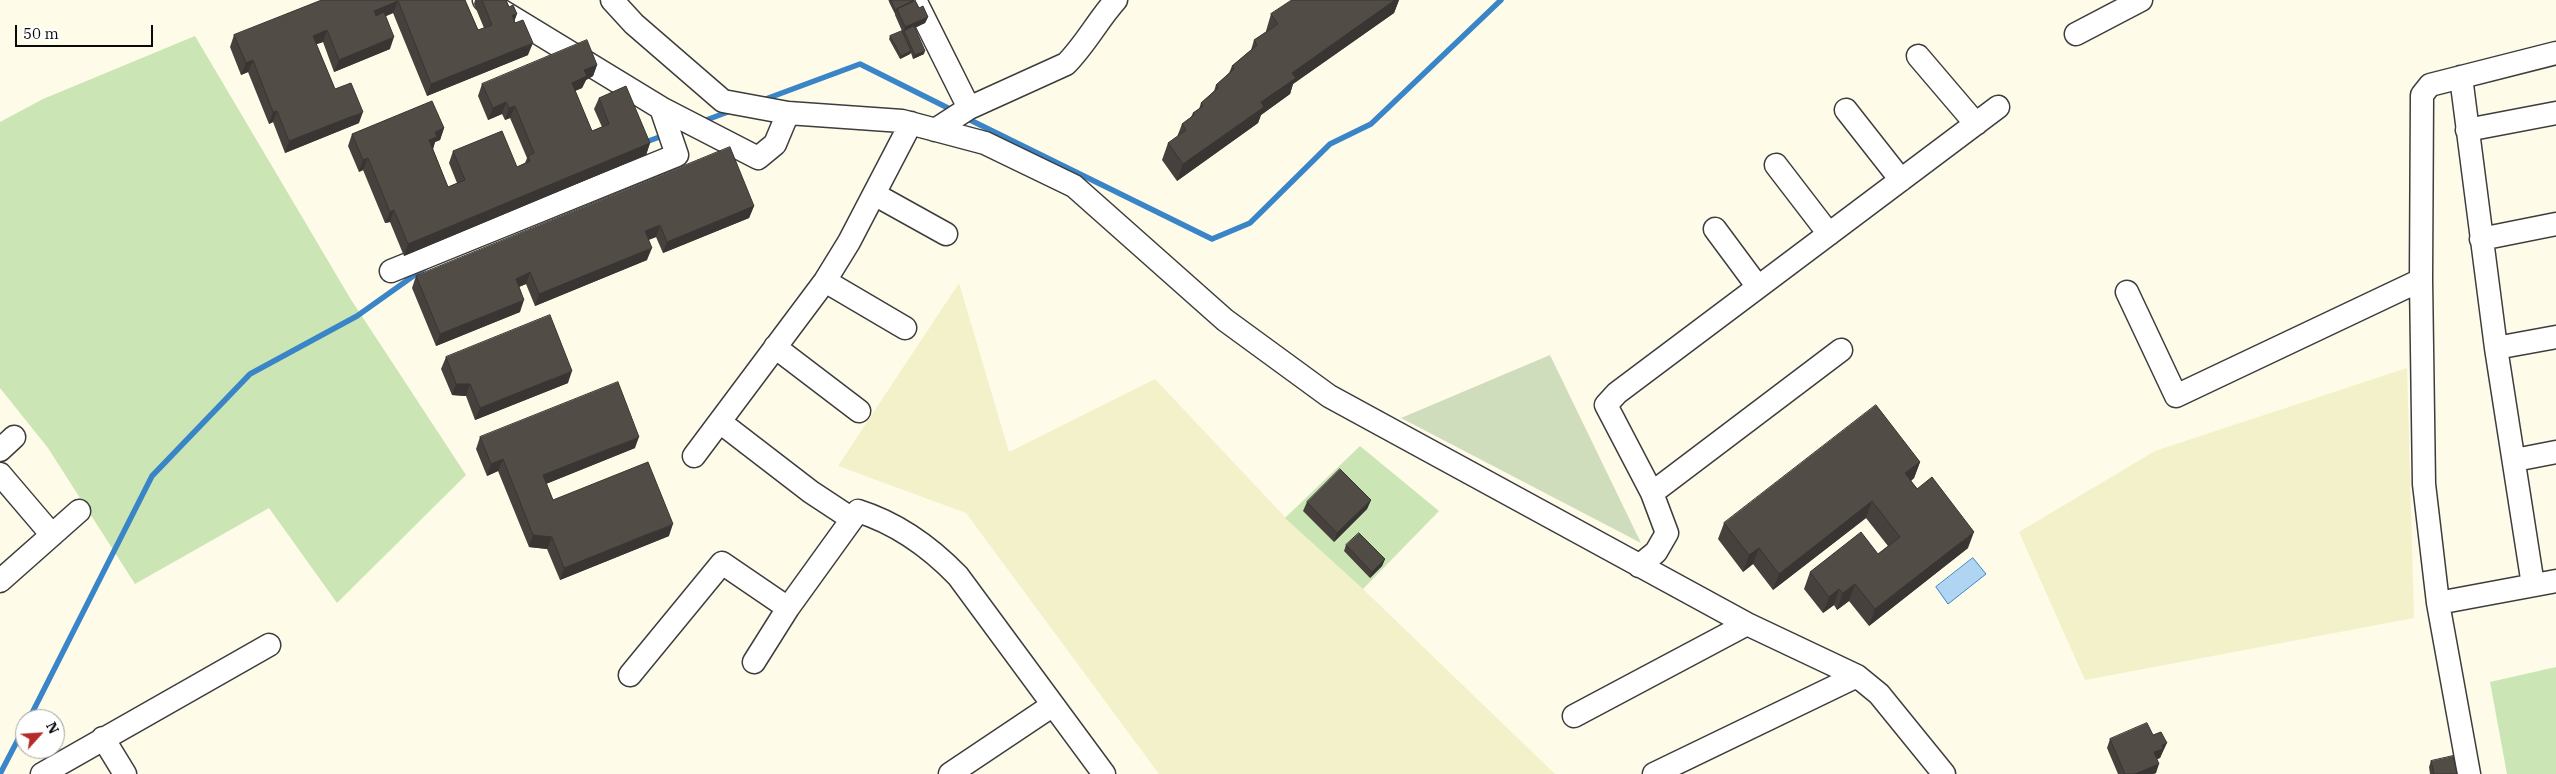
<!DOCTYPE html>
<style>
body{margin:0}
#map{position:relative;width:2556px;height:774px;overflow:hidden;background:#fefbe8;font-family:"IBM Plex Serif",serif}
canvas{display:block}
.north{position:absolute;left:15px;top:709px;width:50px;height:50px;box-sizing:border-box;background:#fff;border:1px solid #9d9d9d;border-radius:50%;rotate:64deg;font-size:14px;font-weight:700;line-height:20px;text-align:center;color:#0a0a0a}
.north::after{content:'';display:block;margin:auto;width:18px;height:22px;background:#b42b28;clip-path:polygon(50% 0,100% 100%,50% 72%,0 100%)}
.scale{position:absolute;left:15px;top:25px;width:138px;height:22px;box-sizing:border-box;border:2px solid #0a0a0a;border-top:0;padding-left:6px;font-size:15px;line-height:18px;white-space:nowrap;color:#0a0a0a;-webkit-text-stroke:4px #fff;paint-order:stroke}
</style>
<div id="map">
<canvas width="2556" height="774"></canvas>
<div class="north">N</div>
<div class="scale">50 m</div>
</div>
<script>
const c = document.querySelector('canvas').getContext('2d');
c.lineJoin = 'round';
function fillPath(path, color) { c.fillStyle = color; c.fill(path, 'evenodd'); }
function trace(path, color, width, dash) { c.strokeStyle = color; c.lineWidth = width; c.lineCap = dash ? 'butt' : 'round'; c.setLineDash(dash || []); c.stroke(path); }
fillPath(new Path2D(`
 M959,283L1009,452L1155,379L1285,517L1363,589L1555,774H1159L966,513L838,466Z
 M2407,368L2414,618L2085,680L2019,532L2155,451Z`), '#f2f1ca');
fillPath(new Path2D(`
 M195,36L350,298L466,475L337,603L269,508L135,584L48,448L0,388V122L43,99Z
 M1360,446L1439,511L1363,589L1285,518Z
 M2556,667V774H2507L2490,682Z`), '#cbe6b4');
fillPath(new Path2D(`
 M1550,355L1641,543L1401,418Z`), '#d0ddbc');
const water = new Path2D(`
 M1973,558L1986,574L1948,604L1936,587Z`);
fillPath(water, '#afd5f3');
trace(water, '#3985c7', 1);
trace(new Path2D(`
 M763,100L860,64L954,111
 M966,118L1212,239L1250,223L1330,144L1371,124L1501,0
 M701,122L733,110
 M643,143L665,135
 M29,719L152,476L250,374L357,316L426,267
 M0,774L25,726`), '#3985c7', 5.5);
const minor = new Path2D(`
 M484,0L661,108L758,158L775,144L788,113
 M612,0L634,24L723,101L788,113L902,121L985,143L1074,186L1225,320L1329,396L1747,624L1857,676L1879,694L1944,774
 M915,0L969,108
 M2076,34L2141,0
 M1918,56L1976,124
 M2461,77L2496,348L2533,585
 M1846,110L1901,180
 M935,130L969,108L1066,64C1085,45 1098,20 1116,0
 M2467,130L2556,113
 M1776,165L1829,234
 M874,194L946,234
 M1715,229L1758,287
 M2481,239L2556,224
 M391,271L677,155L661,108
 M825,281L905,328
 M2127,292L2176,396L2421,280
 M775,347L859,411
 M2496,348L2556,337
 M720,422L811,492L852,519
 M0,450L14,437
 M694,456L825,281L849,242L911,123
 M2515,460L2556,452
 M0,474L52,535
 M1652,493L1606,405L1617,393L1998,107
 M1639,566L1656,552L1667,533L1652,493L1841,350
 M0,581L79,511
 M2438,603L2556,581
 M754,662L788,608L858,511C896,523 930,547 958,576L1104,774
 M630,675L722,563L788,608
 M1574,716L1747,624
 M103,738L125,774
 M42,774L269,645
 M950,774L1053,705
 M1654,774L1857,676
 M2469,774L2438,603L2424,484L2421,280L2422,95L2430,85L2556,53`);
trace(minor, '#3d3d3d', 25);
trace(minor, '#fff', 22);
fillPath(new Path2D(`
 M322,0H465L478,30L484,28L474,4L475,0H506L528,55L427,96L393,13L386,16L390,49L334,72L323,42L316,44L335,89L359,123L285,153L273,122L269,124L248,72L241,75L230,47L234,35Z
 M888,0H913L919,8L928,17L925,23L915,28L924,54L913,59L911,53L910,54L900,59L889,39L890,36L902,31L895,15V14L889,2V0L888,1Z
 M1292,0H1399L1394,13L1293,84L1290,94L1261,115L1258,123L1177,181L1162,160L1168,143L1177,137L1182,124L1191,117L1193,113L1199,109L1201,103L1214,91L1216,85L1229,73L1232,66L1251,50L1254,40L1266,32V31L1271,14Z
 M597,65L593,76L586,80L582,88L575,91L592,131L602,127L594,109L599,98L650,143L646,155L404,256L390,222L385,223L363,170L359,172L348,146L352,134L444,128L440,140L435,142L433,149L448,187L457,183L449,163L453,151L517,167L525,163L527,158L510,118L505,120L502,114L488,120L478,96L482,84Z
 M754,206L749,218L663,253L656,237L648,240L647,260L535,306L526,284L519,287L520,312L436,346L412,288L416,276Z
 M446,357L568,383L475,420L466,396L452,395L441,369Z
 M480,437L635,448L546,484L553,500L669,536L560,580L547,549L529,547L498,471L487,476L476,449Z
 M1920,462L1914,478L1911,481L1968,548L1869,626L1849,601L1837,610L1834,605L1823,613L1804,589L1810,572L1878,554L1888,546L1866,518L1773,590L1753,564L1743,572L1718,539L1724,523Z
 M1371,500L1367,509L1334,542L1303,511L1307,502Z
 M1346,545L1385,559L1382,566L1370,578L1344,551Z
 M2153,735L2163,752H2162L2160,758L2157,759L2156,773L2153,774H2118L2107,748L2110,739Z
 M2431,761L2457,774H2430L2429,767Z`), '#47413d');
fillPath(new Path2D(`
 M1395,0H1399L1394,13L1293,84L1290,94L1261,115L1258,123L1177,181L1183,164L1261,102L1292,73Z
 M398,1L393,13L370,23L374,11Z
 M517,14L513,25L512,15Z
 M928,17L925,23L904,32V31L903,33L905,27Z
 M327,30L323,42L309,47L313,36Z
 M394,37L390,49L334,72L339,60Z
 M533,43L528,55L427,96L431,84Z
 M911,51L910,54L900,59L901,56Z
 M925,51L924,54L913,59L915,55Z
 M253,60L248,72L241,75L246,63Z
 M597,65L593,76L586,80L582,88L567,94L572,83L584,70Z
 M506,102L502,114L488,120L493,108Z
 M515,106L510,118L505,120L509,108Z
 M277,111L273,122L269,124L273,112Z
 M363,112L359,123L285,153L289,141Z
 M444,128L440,140L435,142L433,149L425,152L429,140L435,132Z
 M650,143L646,155L404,256L408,244Z
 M368,158L363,170L359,172L363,160Z
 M754,206L749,218L663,253L667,242Z
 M394,210L390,222L385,223L390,212Z
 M660,225L656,237L641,243L645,231Z
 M652,248L647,260L535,306L539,294Z
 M530,272L526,284L511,290L516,279Z
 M524,300L520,312L436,346L440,334Z
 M572,371L568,383L475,420L480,408Z
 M456,384H470L466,396L452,395Z
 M639,437L635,448L538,487L543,475Z
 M503,459L498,471L487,476L491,464Z
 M1920,462L1914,478L1899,490L1905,473Z
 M1371,500L1367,509L1334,542L1337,533Z
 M1872,501L1866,518L1773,590L1779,574Z
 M673,524L669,536L560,580L564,568Z
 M1974,532L1968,548L1869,626L1875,609Z
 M533,535L552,537L547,549L529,547Z
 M1759,548L1753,564L1743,572L1749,555Z
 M1385,559L1382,566L1370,578L1372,572Z
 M1855,584L1849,601L1837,610L1843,593Z
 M1839,589L1834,605L1823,613L1829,597Z
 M2167,743L2160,758L2151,761L2154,752L2162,745Z
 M2159,764L2156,773L2153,774H2135Z`), '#393532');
const building = new Path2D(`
 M322,0H465L478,30L492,25L482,0H506L509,7L513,5L517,14L512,15L515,23L523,20L533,43L431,84L398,1L374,11L376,16L384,12L394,37L339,60L327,30L313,36L335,89L351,83L363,112L289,141L277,111L273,112L253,60L246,63L234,35Z
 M891,0H913L914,1L897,9L896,11Z
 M915,0L919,8L923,6L928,17L905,27L897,9Z
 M1292,0H1395L1292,73L1296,78L1261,102L1264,107L1183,164L1168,143L1186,130L1182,124L1194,115L1193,113L1203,106L1201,103L1218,88L1216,85L1234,69L1232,66L1257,45L1254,40L1278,24L1271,14Z
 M914,26L925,51L915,55L904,31Z
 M902,31L911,51L901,56L890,36Z
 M587,40L597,65L584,70L587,76L572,83L592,131L609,124L599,98L626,86L650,143L408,244L394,210L390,212L368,158L363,160L352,134L432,101L444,128L435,132L437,137L429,140L448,187L465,180L453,151L502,131L517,167L530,161L528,156L534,153L515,106L509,108L506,102L493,108L482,84Z
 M730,147L754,206L667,242L660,225L645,231L652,248L539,294L530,272L516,279L524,300L440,334L416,276Z
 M550,315L572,371L480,408L470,384H456L446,357Z
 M618,382L639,437L543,475L553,500L648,462L673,524L564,568L552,537L533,535L503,459L491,464L480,437Z
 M1876,405L1920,462L1905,473L1917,489L1932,477L1974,532L1875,609L1855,584L1843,593L1839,589L1829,597L1810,572L1861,532L1878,554L1900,537L1872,501L1779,574L1759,548L1749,555L1724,523Z
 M1340,469L1371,500L1337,533L1307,502Z
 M1359,533L1385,559L1372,572L1346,545Z
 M2147,723L2153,735L2161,732L2167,743L2162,745L2163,749L2154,752L2159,764L2135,774H2125L2110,739Z
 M2453,756L2457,774H2434L2431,761Z`);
fillPath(building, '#524c47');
trace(building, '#393532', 1);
</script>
